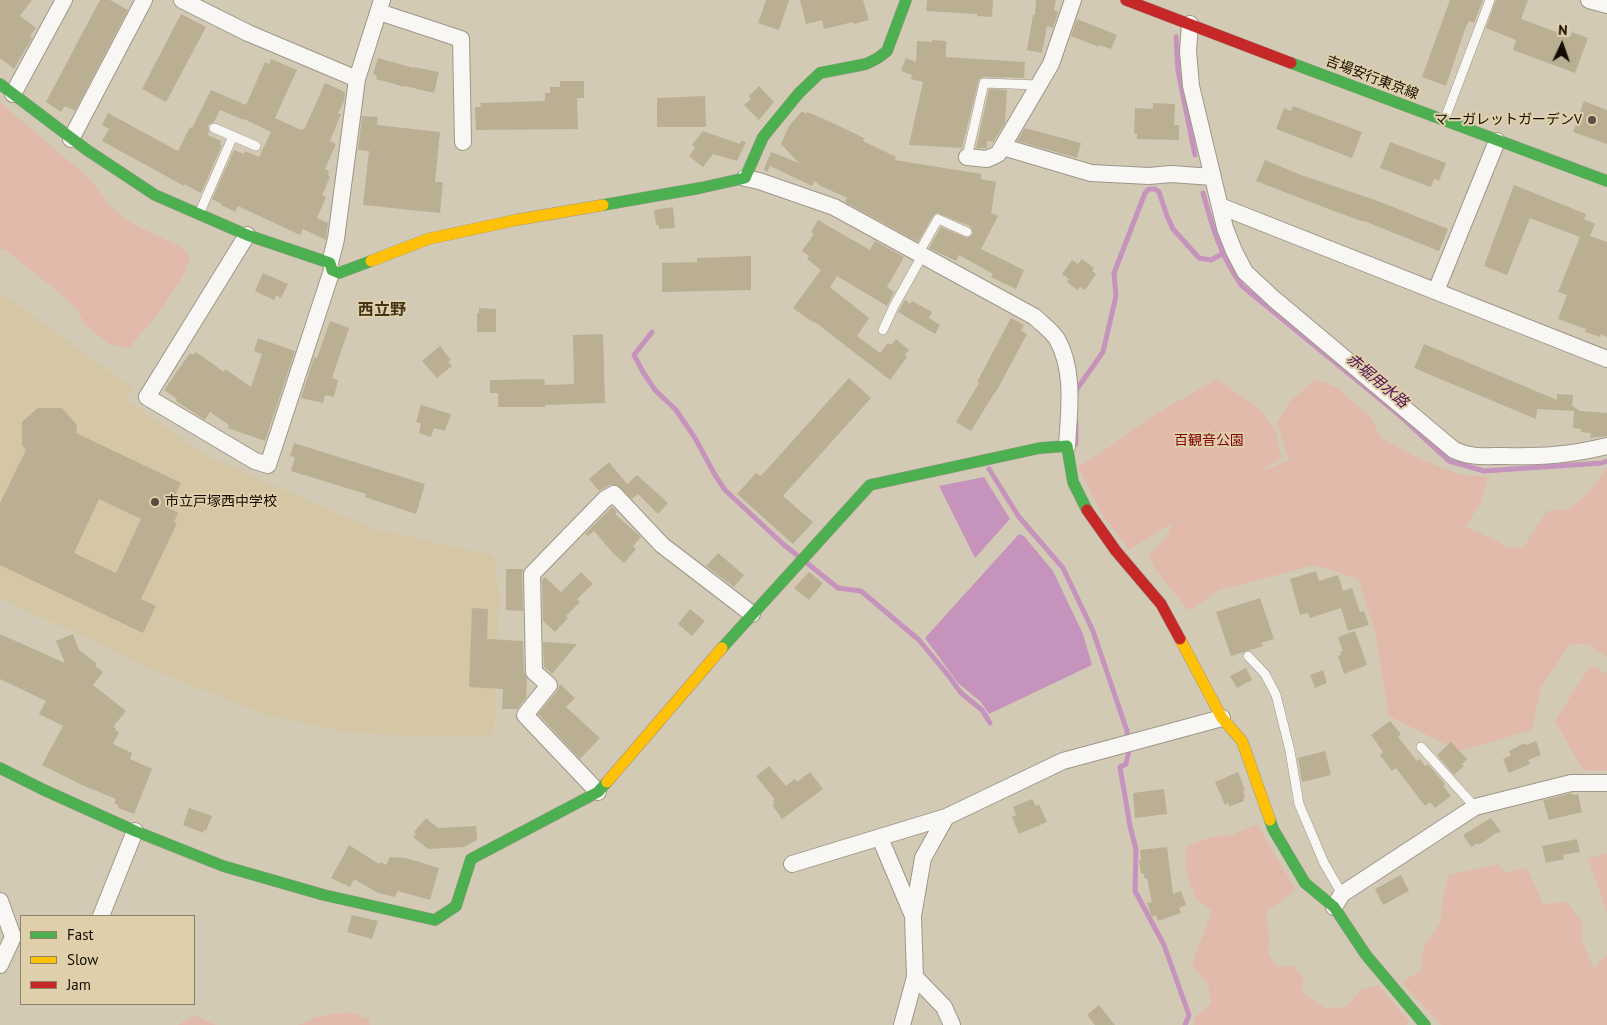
<!DOCTYPE html>
<meta charset="utf-8">
<style>
body{margin:0}
#map{position:relative;width:1607px;height:1025px;overflow:hidden;background:#d3cab6;font-family:"PT Sans",sans-serif}
canvas{display:block}
.legend{position:absolute;left:20px;top:915px;width:175px;height:90px;box-sizing:border-box;background:#dfcfaa;border:1px solid #8d8167;margin:0;padding:6px 9px;list-style:none;font-size:15px;color:#120c02}
.legend li{display:flex;align-items:center;gap:10px;height:25px}
.legend b{width:25px;border:1px solid #8d8167}
.north{position:absolute;left:1537px;top:20px;width:50px;height:50px;-webkit-text-stroke:4px #dfcfaa;paint-order:stroke;rotate:3deg;font-size:14px;font-weight:700;line-height:20px;text-align:center;color:#120c02}
.north::after{content:'';display:block;margin:auto;width:18px;height:22px;background:#120c02;clip-path:polygon(50% 0,100% 100%,50% 72%,0 100%)}
</style>
<div id="map">
<canvas width="1607" height="1025"></canvas>
<ul class="legend">
<li><b style="height:6px;background:#4caf50"></b>Fast</li>
<li><b style="height:6px;background:#ffc107"></b>Slow</li>
<li><b style="height:6px;background:#c62828"></b>Jam</li>
</ul>
<div class="north">N</div>
</div>
<script>
const c = document.querySelector('canvas').getContext('2d');
c.lineJoin = 'round';
function fillPath(path, color) { c.fillStyle = color; c.fill(path, 'evenodd'); }
function trace(path, color, width, dash) { c.strokeStyle = color; c.lineWidth = width; c.lineCap = dash ? 'butt' : 'round'; c.setLineDash(dash || []); c.stroke(path); }
function drawText(font, color, halo, rows, align = 'center') {
  c.font = font + ' "PT Sans","Noto Sans JP",sans-serif'; c.lineWidth = 4; c.setLineDash([]); c.textBaseline = 'middle'; c.strokeStyle = halo; c.fillStyle = color; for (const [text, x, y, turn = 0] of rows) {
    c.save(); c.translate(x, y); c.rotate((+turn || 0) * Math.PI / 180); c.textAlign = isNaN(turn) ? turn : align; if (halo) c.strokeText(text, 0, 0); c.fillText(text, 0, 0); c.restore();
  }
}
fillPath(new Path2D(`
 M0,292L133,388L126,400L207,456L373,529L494,555L499,596L494,735L435,737L348,733L266,715L165,675L0,598Z`), '#d5c6a5');
fillPath(new Path2D(`
 M0,102L90,179L110,206L133,224L183,248L190,258L183,276L155,318L129,348L109,344L85,325L77,309L57,291L4,249H0Z
 M1217,379L1262,411L1276,432L1281,458L1259,471L1273,467L1289,460L1277,423L1290,401L1316,379L1336,387L1370,416L1382,439L1420,459L1461,475L1489,477L1480,504L1465,527L1492,538L1509,549L1524,546L1547,511L1570,509L1590,491L1607,467V657L1588,644H1570L1541,687L1532,730L1459,751L1389,716L1375,632L1358,579L1315,565L1219,590L1189,611L1155,569L1149,554L1167,537L1172,523L1129,550L1100,511L1078,467L1108,448L1152,416Z
 M1589,667H1595L1607,673V771L1583,770L1555,721Z
 M1257,824L1296,890L1266,912L1269,936L1268,954L1277,967L1294,966L1304,980L1302,992L1325,1008L1346,1007L1361,990L1378,985L1409,1021L1407,1025H1194L1195,1017L1211,1004L1208,984L1192,964L1212,911L1196,899L1186,871V847L1211,837L1232,835Z
 M1607,853V913L1588,859Z
 M1498,864L1506,873L1527,868L1543,904L1567,902L1583,924L1582,940L1594,969L1607,954V1025H1441L1402,982L1422,970V951L1440,923L1444,894L1449,875Z
 M350,1012L369,1019L370,1025H298L316,1017Z
 M194,1015L216,1025H178Z`), '#e2baac');
fillPath(new Path2D(`
 M984,477L1010,519L975,558L939,486Z
 M1019,534L1024,536L1053,571L1083,634L1092,665L989,714L981,702L958,683L925,638Z`), '#c693bc');
trace(new Path2D(`
 M1176,37L1178,71L1195,155
 M1203,193C1212,226 1221,257 1242,286L1398,414L1449,461L1484,471L1602,463L1607,461
 M652,332L634,355L643,372L655,390L676,410L695,438L715,475L725,490L784,545L798,556
 M1076,394L1077,389L1103,352L1116,296L1114,273L1145,193L1149,189H1155L1159,192L1167,216L1173,229L1199,258L1211,260L1222,254
 M1076,444V423
 M989,469L1019,517L1063,568L1093,631L1127,731L1129,751L1126,764L1120,767L1130,826L1136,849L1135,891L1164,945L1189,1015L1185,1025
 M807,563L838,588L861,591L919,640L948,675L961,693L982,710L990,723`), '#c693bc', 5);
fillPath(new Path2D(`
 M0,0H32L20,16L36,28L30,36L32,38L14,69L0,58Z
 M100,0H110L128,10L75,111L65,106L61,112L46,102Z
 M766,0H789L779,30L758,23Z
 M800,0H863L869,20L854,24L853,22L824,29L822,20L806,24Z
 M927,0H993L992,17L977,16V14L926,11Z
 M1036,0H1056L1054,10L1058,12L1053,28L1047,26L1042,53L1027,50L1033,15H1035Z
 M1450,0H1483L1474,23L1469,21L1465,29L1446,86L1422,77Z
 M1496,0H1528L1521,19L1570,37L1572,32L1588,38L1575,73L1513,50L1516,40L1486,28Z
 M181,14L206,27L166,102L142,89Z
 M1077,19L1117,35L1111,49L1099,45V47L1071,36Z
 M932,40L946,41V57L1025,62L1024,78L984,77L979,79L962,148L909,145L923,82L911,79L912,75L901,71L906,58L916,62L917,41L932,42Z
 M378,58L414,68V67L439,72L434,93L405,86V87L376,79L377,76L373,74Z
 M271,59L297,70L275,118L301,130L302,129L304,130L325,83L345,92L344,101L338,113L341,114L330,141L336,144L325,169L329,171L328,175L330,177L322,195L326,197L317,218L328,223L326,240L303,229L300,235L238,206L235,212L221,205L222,204L212,199L234,150L244,154L245,151L259,157L271,132L244,119V120L220,110L214,122L208,125L209,132L208,135L221,141L220,145H222L201,193L184,184V186L102,141L109,129L102,125L108,113L178,151L190,127L192,128L211,90L246,105L265,62L269,64Z
 M560,81H584V98H577L578,129L476,130L475,107H481L480,103L545,101V93H550V87H560Z
 M759,86L774,102L759,120L744,105L751,99L749,96Z
 M989,89L1007,90L1005,123L995,139H994V142L987,141V148H976Z
 M705,96L706,127H657V98Z
 M1584,101L1607,110V144L1573,132Z
 M1153,103L1175,104L1174,125H1179V140L1137,139V134H1134L1135,108L1153,109Z
 M1293,106L1362,132L1352,158L1276,129L1284,108L1291,111Z
 M802,111L806,114L807,112L824,119L864,138L863,141L896,157L895,160L981,174V179L996,182L991,213L998,216L981,249L1024,270L1016,289L991,277L993,274L959,255L956,261L929,248L941,227L967,238L973,234L972,229L970,226L937,213L933,216L918,242L845,202L847,198L819,185L815,181L812,186L770,166L767,172L764,169L771,152L799,163L781,144L789,126Z
 M362,116L378,117L377,125L440,132L435,182H443L440,213L363,205L369,151L358,150Z
 M1025,128L1081,143L1077,158L1017,141Z
 M703,131L740,144L741,141L746,142L737,161L713,154L703,167L689,156L695,148L692,145Z
 M1390,142L1446,163L1439,181L1434,179L1431,187L1380,168Z
 M1265,160L1301,175L1378,201L1448,229L1439,251L1364,221V222L1331,210L1256,181Z
 M1514,185L1586,214L1584,219L1595,224L1590,236L1607,242V337L1601,334L1600,337L1585,332L1586,329L1558,319L1567,295L1558,292L1580,237L1530,218L1507,275L1484,266Z
 M673,207L675,228L659,229V225H656L654,210Z
 M818,220L870,250L875,241L904,257L887,287L894,292L887,306L837,276L830,287L869,318L857,336L880,353L888,343L891,345L896,339L909,350L905,355L907,357L890,380L815,322L814,323L793,308L821,270L807,259L809,256L802,251L814,234L811,232Z
 M751,256V290L662,292V263L697,262V258Z
 M1082,259L1094,268L1092,271L1096,274L1085,290L1080,287L1077,290L1067,282L1069,279L1062,274L1072,260L1078,264Z
 M263,273L288,284L281,298L276,295L274,300L255,291Z
 M905,300L910,304L912,301L932,312L929,318L940,325L935,334L898,312Z
 M479,308L496,309V332H477V313H479Z
 M1011,318L1024,325L1021,331L1027,334L996,392H995L971,431L956,422L979,383L977,382Z
 M330,321L349,328L332,378L338,380L334,397L325,395L323,403L301,398L314,357L317,358Z
 M603,334L605,403L545,405V407H498V393H490V380L544,379L545,385L574,384L573,335Z
 M258,338L295,351L265,441L228,428L229,425L210,412L205,420L176,401L177,399L164,390L190,353L193,355L196,352L224,372L225,369L251,387L262,354L254,351Z
 M1424,344L1557,400V394L1573,395L1572,406L1580,411L1607,413V436L1590,438L1591,433L1581,432V429L1573,428L1574,411L1537,409L1536,419L1414,368Z
 M440,346L451,360L448,362L452,366L437,378L422,361Z
 M849,378L871,398L783,496L813,522L793,544L737,494L756,473L761,476Z
 M421,405L451,414L445,431L434,428L431,437L419,433L421,424L416,422Z
 M38,408H62L77,425L76,433L181,483L169,508L178,513L174,522L177,523L141,599L156,606L143,633L0,565V503L26,450L22,445V422ZM99,499L141,519L116,573L74,553Z
 M294,443L425,484L416,514L365,497L366,494L291,471L295,457L290,456Z
 M609,462L627,484L637,475L668,503L658,514L638,494L632,499L617,485H610L599,491L589,479Z
 M612,507L617,512L615,514L641,537L633,546L636,549L624,563L613,553L594,531L588,536L585,534Z
 M718,553L744,575L734,587L706,566Z
 M506,569H523L522,574L523,611L506,610Z
 M1316,571L1319,581L1338,575L1343,591L1352,588L1360,612L1364,611L1369,625L1348,631L1341,608L1310,618L1308,613L1300,615L1290,579Z
 M581,572L593,584L577,599L580,602L566,616L568,618L555,632L543,621L542,580L545,577L561,592Z
 M809,572L823,583L809,600L794,588Z
 M1260,598L1274,639L1261,643L1263,646L1231,656L1216,612Z
 M472,608L488,609L487,639L523,641L524,672L527,679L526,698L517,709H502L503,689L469,687Z
 M690,609L705,621L692,636L678,624Z
 M1355,631L1367,665L1344,674L1338,656L1341,655L1340,652L1343,651L1338,637Z
 M0,634L65,663L56,641L73,634L79,650L97,664L95,666L103,672L93,685L126,711L113,727L116,728L115,730L119,732L113,744L132,753L130,759L152,769L134,814L118,808L119,806L114,803L116,799L82,785L42,765L63,726L39,714L46,701L0,679Z
 M543,642L577,644L552,674L544,667Z
 M1246,668L1252,680L1237,688L1230,676Z
 M1323,670L1327,683L1315,688L1310,675Z
 M560,684L575,698L566,707L600,738L580,759L538,714L557,691Z
 M1390,721L1401,734L1398,737L1417,761L1420,759L1425,766L1428,764L1445,784L1443,786L1451,796L1435,808L1430,802L1425,806L1396,768L1392,771L1380,755L1383,752L1371,735Z
 M1536,741L1541,755L1528,760L1530,764L1509,773L1503,759L1511,755L1509,751L1525,743L1526,745Z
 M1451,742L1467,759L1462,764L1464,766L1454,775L1437,755Z
 M1325,751L1331,775L1302,782L1298,758Z
 M769,766L786,786L795,779L797,782L810,772L823,789L782,819L772,805L774,804L773,801L775,800L756,776Z
 M1238,772L1245,790L1243,791L1245,797L1243,798L1244,801L1229,807L1228,803L1225,805L1215,782Z
 M1164,789L1167,814L1135,818L1133,793Z
 M1572,793L1573,795L1578,794L1582,812L1549,820L1543,800Z
 M1032,799L1036,806L1039,804L1047,822L1019,834L1012,817L1016,815L1013,807Z
 M189,808L212,816L206,831L204,830L203,833L183,825Z
 M426,818L438,828L476,826L477,840L464,847L428,849L413,837L416,834L414,832Z
 M1491,818L1501,832L1496,833L1479,845L1478,843L1471,847L1463,835Z
 M1577,839L1580,852L1563,855L1564,859L1546,863L1542,846Z
 M349,845L379,864L380,862L386,865L390,857L406,858L439,868L430,900L398,891L395,897L378,893L354,879L350,887L331,878Z
 M1167,847L1173,894L1181,891L1186,905L1179,908L1181,913L1158,921L1156,915L1152,917L1147,903L1152,902L1147,878H1144V874H1141L1139,861L1141,860L1140,850Z
 M1401,875L1409,891L1383,905L1375,889Z
 M352,915L378,921L372,939L347,932Z
 M1099,1005L1115,1025H1095L1087,1015Z`), '#baaf93');
const lane = new Path2D(`
 M1444,121L1490,0
 M214,128L256,146
 M967,157L984,83L1037,85
 M199,214L233,136
 M918,254L938,219L967,232
 M883,330L894,306L922,256
 M1248,656L1265,674L1276,695L1290,751L1299,804L1324,863L1342,894
 M1421,747L1475,807`);
const street = new Path2D(`
 M182,0L248,33L357,79
 M1589,0L1607,5
 M379,12L461,39L463,142
 M1190,24L1188,51L1191,86L1225,228L1234,251L1245,272L1274,299L1454,450C1471,458 1485,456 1504,456C1541,457 1571,455 1607,446
 M13,94L64,0
 M71,139L144,0
 M1003,147L1091,173L1149,176L1171,174L1213,177
 M967,157L987,159L998,154L1051,64L1073,0
 M745,178L759,181L834,207L1035,317C1042,324 1052,331 1057,339C1075,371 1069,411 1067,446
 M1220,206L1607,359
 M247,235L147,397L255,461L268,465L332,270
 M330,263L336,239L357,79L382,0
 M1436,291L1497,141
 M598,792L525,715L549,685L534,672L532,574L605,499L614,494L662,545L752,614
 M880,838L913,916
 M792,864L946,817
 M0,901L13,937L0,965
 M1334,907L1342,894L1475,807L1571,783H1607
 M101,916L135,831
 M915,977L944,1007L952,1025
 M902,1025L915,977L913,916L923,858L946,817L1063,761L1222,718`);
const fast = new Path2D(`
 M1291,63L1607,181
 M0,84L87,150L155,195L247,235L330,263L332,270L339,273L371,261
 M603,205L700,188L745,178L763,137L799,93L820,73L866,64L878,58L887,51L906,0
 M722,648L870,485L1040,448L1067,446L1073,482L1087,510
 M0,768L44,790L135,831L223,866L324,895L435,920L456,906L471,859L598,792L607,782
 M1270,820L1273,829L1305,883L1334,907L1366,955L1425,1025`);
const slow = new Path2D(`
 M371,261L428,239L516,220L603,205
 M1180,639L1222,718L1242,741L1270,820
 M607,782L722,648`);
const jam = new Path2D(`
 M1126,0L1291,63
 M1087,510L1116,551L1161,604L1180,639`);
trace(lane, '#9e9788', 10);
trace(street, '#9e9788', 18);
trace(fast, '#9e9788', 12);
trace(slow, '#9e9788', 12);
trace(jam, '#9e9788', 12);
trace(lane, '#f8f7f4', 9);
trace(street, '#f8f7f4', 16);
trace(fast, '#4caf50', 11);
trace(slow, '#ffc107', 11);
trace(jam, '#c62828', 11);
for (const [x, y, r, color] of [
 [1592,120,5,"#564e41"],
 [155,502,5,"#564e41"]
]) { const dot = new Path2D(); dot.arc(x, y, r, 0, 2 * Math.PI); c.fillStyle = color; c.fill(dot); trace(dot, '#dfcfaa', 2); }
drawText('14px', '#120c02', '#dfcfaa', [
 ["吉場安行東京線",1372,78,21]
]);
drawText('14px', '#120c02', '#dfcfaa', [
 ["マーガレットガーデンV",1582,120],
 ["市立戸塚西中学校",165,502,"left"]
], 'right');
drawText('14px', '#810307', '#dfcfaa', [
 ["百観音公園",1209,441]
]);
drawText('italic 15px', '#4e0e4e', '#dfcfaa', [
 ["赤堀用水路",1377,381,40]
]);
drawText('bold 16px', '#423515', '#dfcfaa', [
 ["西立野",382,310]
]);
</script>
